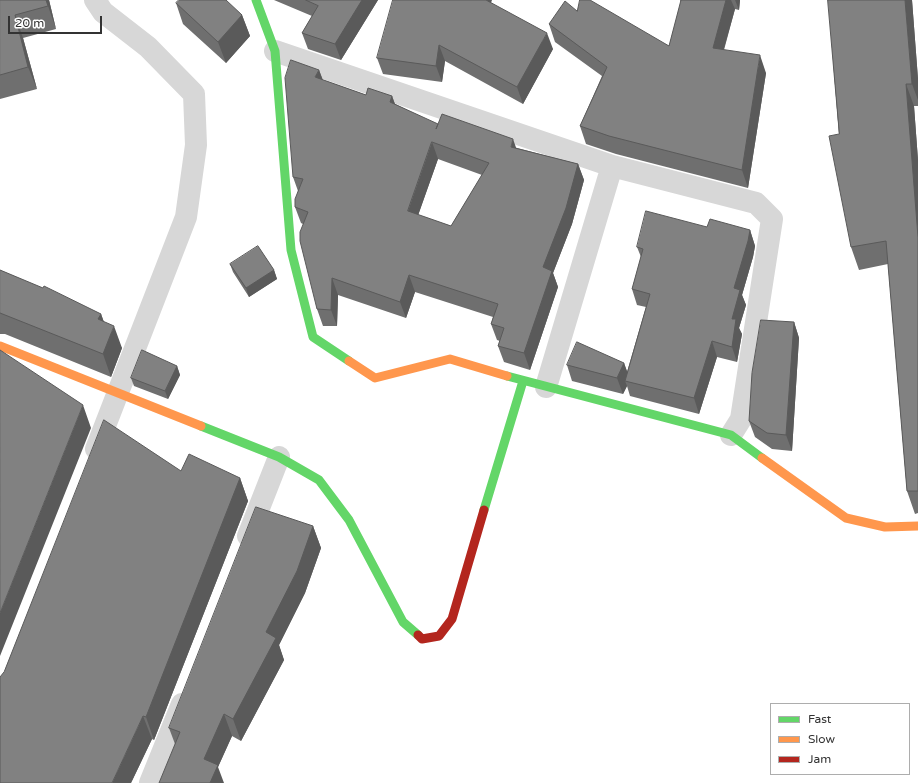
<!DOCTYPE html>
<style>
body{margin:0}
#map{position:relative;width:918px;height:783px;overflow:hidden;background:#fff;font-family:"Varela Round",sans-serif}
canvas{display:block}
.legend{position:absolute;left:770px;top:703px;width:140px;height:72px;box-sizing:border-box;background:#fff;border:1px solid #adadad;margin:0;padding:5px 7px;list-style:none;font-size:12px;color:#333}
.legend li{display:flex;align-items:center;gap:8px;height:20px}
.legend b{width:20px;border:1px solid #adadad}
.scale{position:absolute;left:8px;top:16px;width:94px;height:18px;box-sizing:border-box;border:2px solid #333;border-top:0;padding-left:5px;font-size:12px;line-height:14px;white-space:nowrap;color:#333;-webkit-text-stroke:3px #fff;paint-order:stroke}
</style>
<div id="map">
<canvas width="918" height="783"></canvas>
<ul class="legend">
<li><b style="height:5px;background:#63d668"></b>Fast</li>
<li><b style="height:5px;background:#ff974d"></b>Slow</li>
<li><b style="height:5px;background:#b3261e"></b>Jam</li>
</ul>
<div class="scale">20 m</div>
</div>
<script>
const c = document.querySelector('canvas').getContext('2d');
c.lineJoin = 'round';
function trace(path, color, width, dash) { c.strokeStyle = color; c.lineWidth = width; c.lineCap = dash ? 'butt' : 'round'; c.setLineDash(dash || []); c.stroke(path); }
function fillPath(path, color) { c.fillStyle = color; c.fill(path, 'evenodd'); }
trace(new Path2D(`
 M95,0L103,12L148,47L194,94L196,145L186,217L96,449
 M275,51L612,166L756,203L772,219L741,419L731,435
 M546,387L612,166
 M248,536L279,457
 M150,783L182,704`), '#d7d7d7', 22);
trace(new Path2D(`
 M256,0L275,51L291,250L313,337L349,361
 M507,376L731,435L762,458
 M201,426L279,457L319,480L349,520L403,622L418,635
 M484,510L523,381`), '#63d668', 9);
trace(new Path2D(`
 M0,346L201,426
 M349,361L375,378L450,359L507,376
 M762,458L846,518L885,527L918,526`), '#ff974d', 9);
trace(new Path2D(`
 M418,635L422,639L439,636L452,619L484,510`), '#b3261e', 9);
fillPath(new Path2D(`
 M0,0H49L56,29L23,38L37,89L0,99Z
 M274,0H378L341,60L308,49L302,33L312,16Z
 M680,0H740L739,10L735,9L724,50L766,73L748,188L616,154L586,144L580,126L602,76L555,42L549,24L577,11L669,46L681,2Z
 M828,0H912L918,79V106H914L918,160V513L915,514L907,491L888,264L859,270L851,247L839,134Z
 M176,3L242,15L250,36L226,63L183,24Z
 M491,3L553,49L523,104L445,61L442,82L383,74L377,58Z
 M319,70L323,80L366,95L392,96L395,104L438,125L517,148L578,164L584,180L572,224L553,273L558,287L530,370L504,362L498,346L500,341L497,340L491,324L493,317L415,292L406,318L338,295L337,326H323L317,309L303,224L301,223L295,207L298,191L293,177ZM438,159L482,175L451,226L418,215Z
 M707,227L750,230L755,246L753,257L742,295L746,305L739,328L742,334L737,362L717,357L699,414L630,396L627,386L623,394L572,381L567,365L624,363L627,372L646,307L637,305L632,289L641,257L637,247Z
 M230,264L274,270L277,279L249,297L233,272Z
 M0,270L101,314L104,322L122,348L111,377L5,334H0Z
 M794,322L799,338L792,451L772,449L755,437L749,421Z
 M177,366L180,375L168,399L134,386L131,378Z
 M181,471L240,478L248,501L154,740L152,739L131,783Z
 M313,526L321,548L305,593L279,645L284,660L241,741L232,736L218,767L175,744L169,728Z`), '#6f6f6f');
fillPath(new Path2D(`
 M46,0H49L56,29L48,6Z
 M362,0H378L341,60L335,44Z
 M482,0H492L487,14Z
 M726,0H731L735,9L719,66L713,48Z
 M735,0H740L739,10Z
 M905,0H912L918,79V100L912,84Z
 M15,15L23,38L37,89L28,67Z
 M242,15L250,36L226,63L218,42Z
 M547,33L553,49L523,104L517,87Z
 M439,45L445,61L442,82L436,66Z
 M760,55L766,73L748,188L742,170Z
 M319,70L325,87L315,77Z
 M906,84L914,106L918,160V237Z
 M392,96L398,113L390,102Z
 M513,139L519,156L511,147Z
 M432,142L438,159L414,227L408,211Z
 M578,164L584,180L572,224L553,273L558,287L530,370L524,353L543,267Z
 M750,230L755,246L753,257L742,295L746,305L739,328L742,334L737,362L732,347V319L734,288Z
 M274,270L277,279L249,297L246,288Z
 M409,275L415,292L406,318L400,302Z
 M332,278L338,295L337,326L331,310Z
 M101,314L109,337L98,319Z
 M794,322L799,338L792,451L786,435Z
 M114,326L122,348L111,377L103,354Z
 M712,341L717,357L699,414L694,398Z
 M624,363L630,379L625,381L627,386L623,394L617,378Z
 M177,366L180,375L168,399L165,391Z
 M83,405L91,428L0,656V613Z
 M240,478L248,501L154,740L146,717Z
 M313,526L321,548L305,593L279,645L284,660L241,741L233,719L266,632Z
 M224,714L232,736L218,767L224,783H210L204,759Z
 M143,716L152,739L131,783H112Z`), '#5a5a5a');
const building = new Path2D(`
 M0,0H46L48,6L15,15L28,67L0,75Z
 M179,0H226L242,15L218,42L176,3Z
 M306,0H362L335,44L302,33L318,6Z
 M393,0H486L547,33L517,87L439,45L436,66L377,58Z
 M580,0H590L669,46L681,0H726L713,48L760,55L742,170L609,136L580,126L607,67L549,24L565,1L577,11Z
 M828,0H905L912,84H906L918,237V491H907L886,241L851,247L829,136L839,134Z
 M291,60L319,70L315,77L366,95L368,88L392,96L390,102L438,124L436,129L442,114L513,139L511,147L578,164L566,208L543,267L552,271L524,353L498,346L504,328L491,324L498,304L409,275L400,302L332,278L331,310L317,309L300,241V232L308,212L295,207V199L303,179L293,177L285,78ZM432,142L489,163L451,226L408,211Z
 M646,211L707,227L710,219L750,230L748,241L734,288L740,290L732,319H736L732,347L712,341L694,398L625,381L650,294L632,289L643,249L637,247Z
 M258,246L274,270L246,288L230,264Z
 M0,270L43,288L44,286L101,314L98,319L114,326L103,354L0,313Z
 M761,320L794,322L786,435L767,433L749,421L752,373Z
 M577,342L624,363L617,378L567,365Z
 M0,350L83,405L0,613Z
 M142,350L177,366L165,391L131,378Z
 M104,420L181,471L189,454L240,478L146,717L143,716L112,783H0V677L4,672Z
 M256,507L313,526L297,571L266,632L276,638L233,719L224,714L204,759L218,765L210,783H159L180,732L169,728Z`);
fillPath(building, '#818181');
trace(building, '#5a5a5a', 1);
</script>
